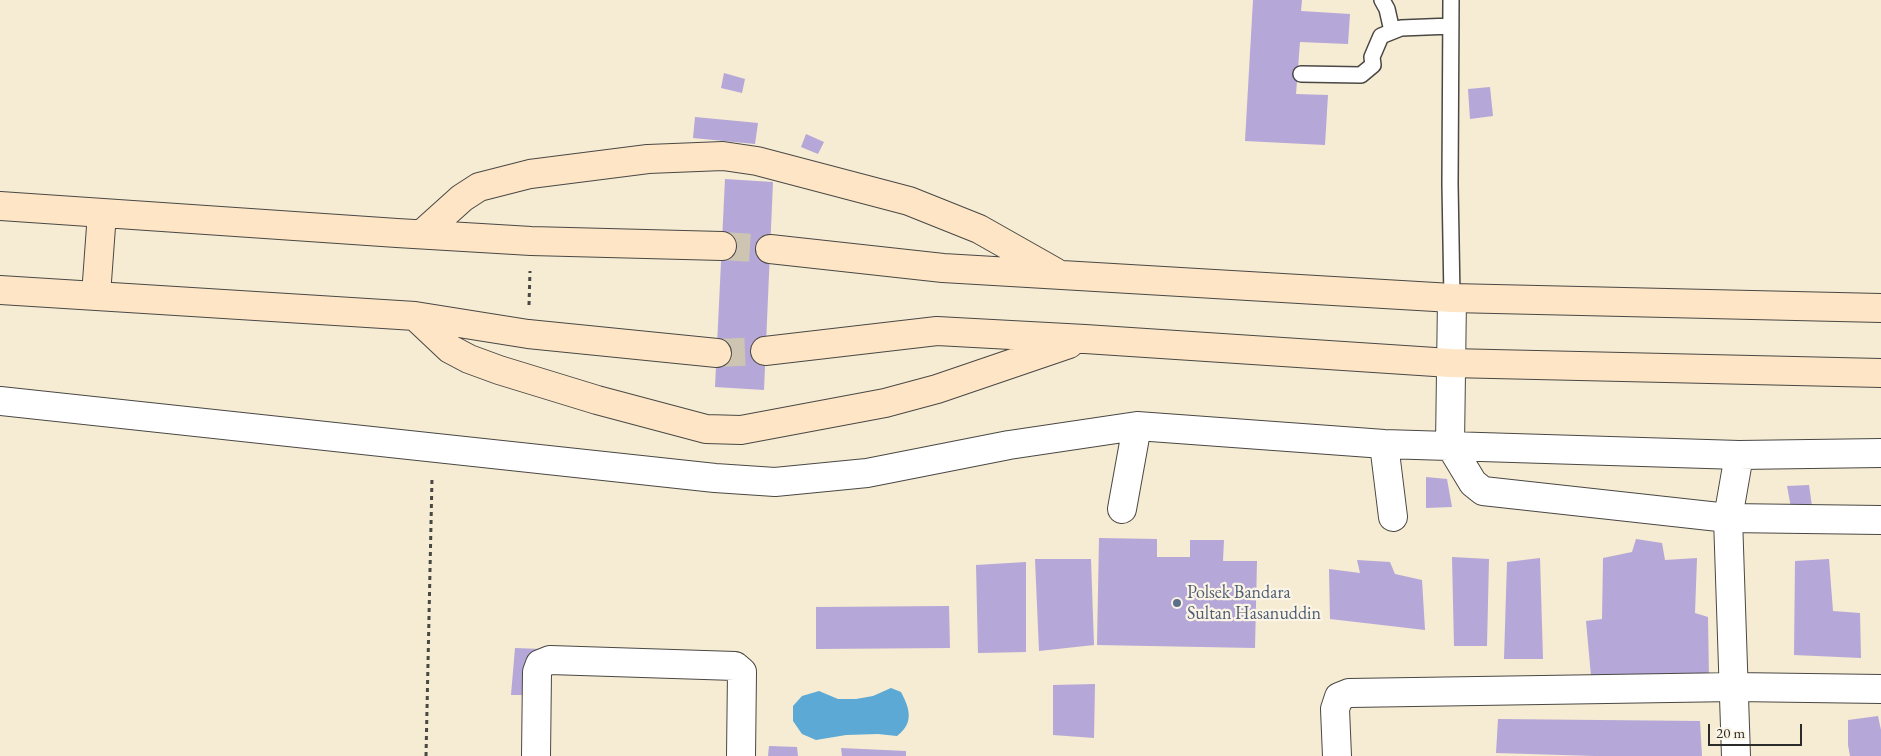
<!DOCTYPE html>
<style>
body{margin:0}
#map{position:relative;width:1881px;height:756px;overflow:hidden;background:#f6ebd3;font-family:"EB Garamond",serif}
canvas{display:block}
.scale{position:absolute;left:1708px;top:724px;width:94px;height:22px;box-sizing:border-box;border:2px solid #2b2b2b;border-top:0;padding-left:6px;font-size:15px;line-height:18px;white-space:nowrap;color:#2b2b2b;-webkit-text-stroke:4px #fcf5e5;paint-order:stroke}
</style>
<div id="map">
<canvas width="1881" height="756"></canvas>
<div class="scale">20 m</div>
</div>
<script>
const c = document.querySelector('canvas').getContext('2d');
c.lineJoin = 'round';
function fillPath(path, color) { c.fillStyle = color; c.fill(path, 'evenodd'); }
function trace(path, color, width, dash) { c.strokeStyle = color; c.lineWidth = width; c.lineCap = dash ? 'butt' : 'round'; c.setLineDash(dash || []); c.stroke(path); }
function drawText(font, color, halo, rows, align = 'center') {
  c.font = font + ' "EB Garamond",serif'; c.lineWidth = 4.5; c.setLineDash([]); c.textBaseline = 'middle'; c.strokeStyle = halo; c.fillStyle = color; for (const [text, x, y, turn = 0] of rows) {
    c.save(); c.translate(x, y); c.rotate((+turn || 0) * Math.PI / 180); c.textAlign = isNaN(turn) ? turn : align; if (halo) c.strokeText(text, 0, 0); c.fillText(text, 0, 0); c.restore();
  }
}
fillPath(new Path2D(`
 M891,688L901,692C910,709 914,723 897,736L878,734L846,735L816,740L802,734L793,721V706L802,696L819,691L838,699H856L873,696Z`), '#5ba9d4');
fillPath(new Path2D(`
 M1253,0H1302L1301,11L1350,14L1348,44L1300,42L1296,94L1328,95L1325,145L1245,141Z
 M724,73L745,79L742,93L721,88Z
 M1490,87L1493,116L1470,119L1468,89Z
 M695,117L758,123L755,144L693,138Z
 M806,134L824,142L818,154L801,147Z
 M725,179L773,182L764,390L715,387Z
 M1426,477L1447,479L1452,507L1426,508Z
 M1809,485L1813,513H1792L1787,486Z
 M1099,538L1157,539V557H1190V540H1224L1223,561H1257L1255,648L1097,645Z
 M1636,539L1662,543L1665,560L1697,558L1695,613L1708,617L1709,679L1591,676L1586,621L1602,619L1603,558L1632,552Z
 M1452,557L1489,559L1487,646H1454Z
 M1540,558L1543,659H1504L1507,562Z
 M1035,559H1091L1094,645L1039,651Z
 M1829,559L1833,611L1860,613L1861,658L1794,655L1795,561Z
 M1357,560L1390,562L1395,574L1422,580L1425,630L1330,619L1329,569L1360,573Z
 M1026,562V652L978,653L976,565Z
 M949,606L950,648L816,649V607Z
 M515,648L541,649L533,695H511Z
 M1095,684L1094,738L1053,735V685Z
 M1878,716L1881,730V756H1850L1848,745V720Z
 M1498,719L1700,721L1702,756H1595L1496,753Z
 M769,746L797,747L798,756H768Z
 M841,748L906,751V756H842Z`), '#b5a7d7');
trace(new Path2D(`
 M722,246L770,249
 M717,353L765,351`), '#cdc5b1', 28, [28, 14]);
const service = new Path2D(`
 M1382,0L1387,9L1392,31
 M1451,0L1450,184L1452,298
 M1301,74L1361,75L1373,65L1372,57L1381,36L1401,28L1451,26`);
const minor = new Path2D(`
 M0,401L715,478L775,482L867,473L1009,445L1137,426L1384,444L1739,455L1881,453
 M1384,444L1393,517
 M1450,445L1473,483L1483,491L1728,518L1881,520
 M1450,445L1452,298
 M1122,509L1137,426
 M536,756L537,672L540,664L550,660L735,666L742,672L741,756
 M1337,756L1335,709L1339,697L1349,693L1735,687L1881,689
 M1736,756L1728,518L1739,455`);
const secondary = new Path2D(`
 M0,206L397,233L531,241L722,246
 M422,234L462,198L479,187L530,174L648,159L723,156L757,161L909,201L979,229L1055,272
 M770,249L943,268L1452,298L1881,308
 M0,290L415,316L528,334L717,353
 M96,295L102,213
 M415,316L450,349L469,359L499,370L597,400L706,429L741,430L885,403L937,389L1069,344
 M765,351L937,331L1085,339L1450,363L1881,373`);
trace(service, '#494844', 18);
trace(minor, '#494844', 30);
trace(secondary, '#494844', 30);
trace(new Path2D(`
 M529,305L530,271
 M426,756L432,478`), '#494844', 3, [4, 4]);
trace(service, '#fff', 15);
trace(minor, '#fff', 28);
trace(secondary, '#fde5c5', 28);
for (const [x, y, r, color] of [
 [1177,603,5,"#5c6f8a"]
]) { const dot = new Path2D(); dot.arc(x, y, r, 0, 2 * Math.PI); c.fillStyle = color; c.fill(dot); trace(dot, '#fcf5e5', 2); }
drawText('18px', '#4e5e75', '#fcf5e5', [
 ["Polsek Bandara",1187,593],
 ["Sultan Hasanuddin",1187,614]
], 'left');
</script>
